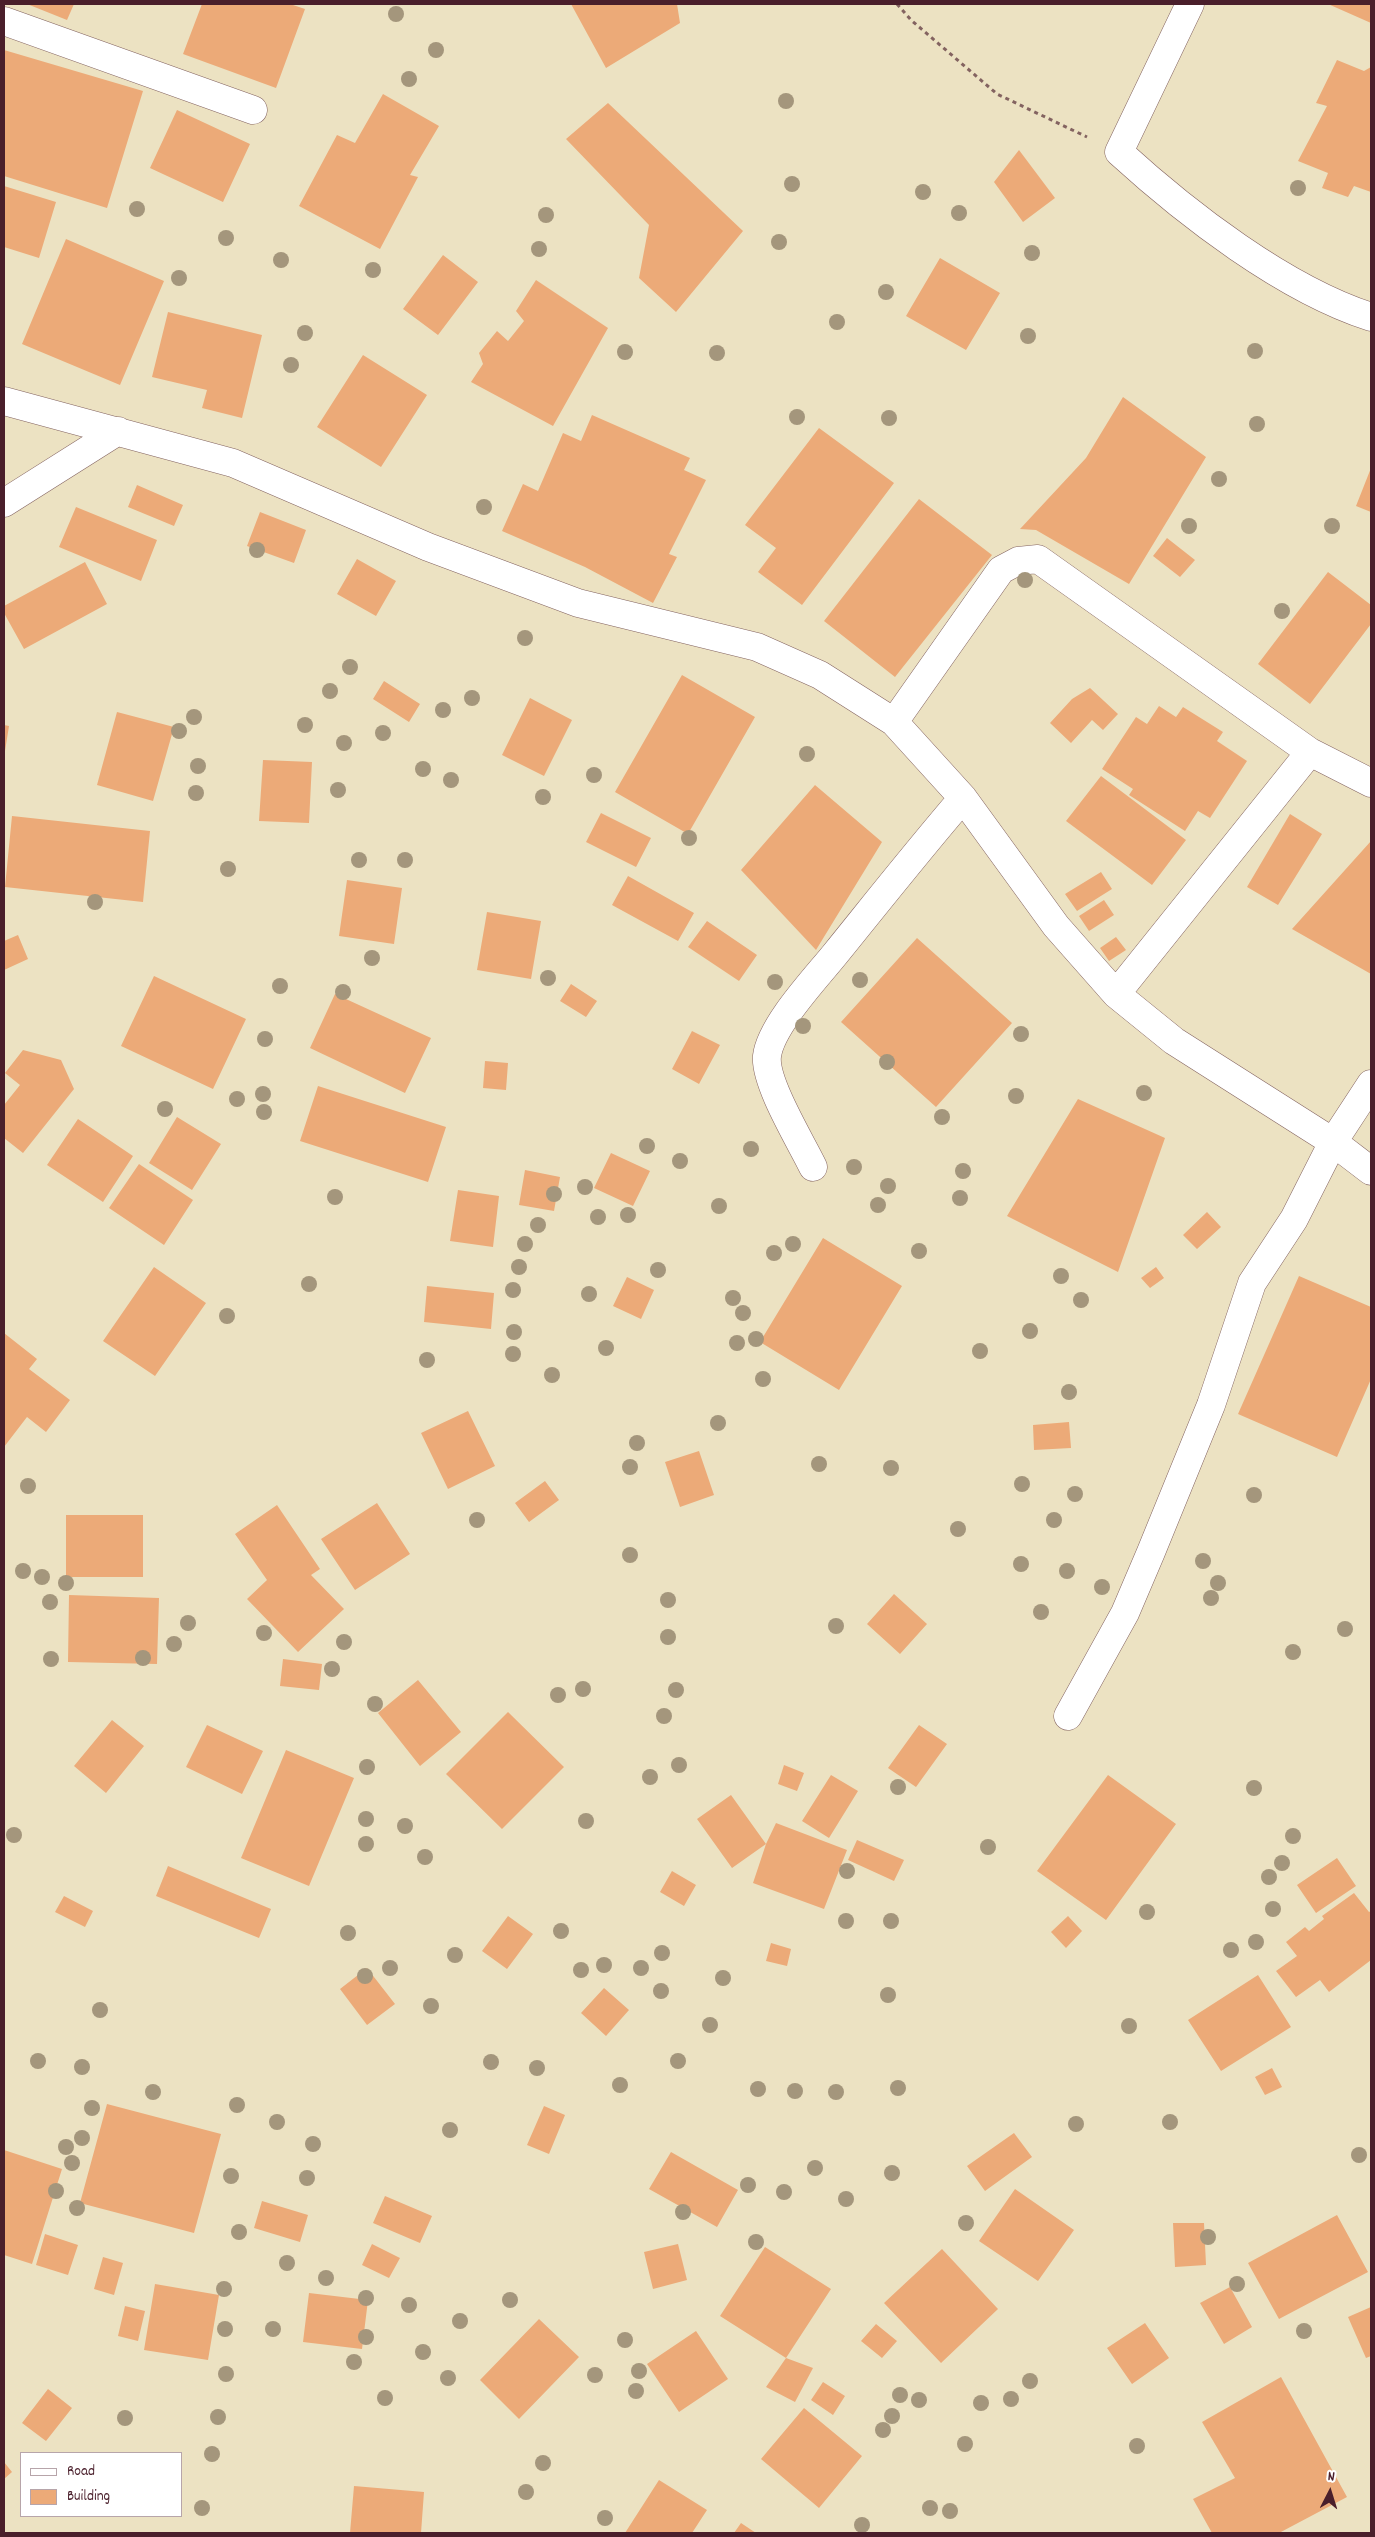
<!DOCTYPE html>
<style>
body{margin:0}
#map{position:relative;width:1375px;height:2537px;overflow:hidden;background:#ece2c2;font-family:Dekko,sans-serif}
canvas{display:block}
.frame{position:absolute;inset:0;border:5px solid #4a1f2b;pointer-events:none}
.legend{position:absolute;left:20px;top:2452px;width:162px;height:65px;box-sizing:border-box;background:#fff;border:1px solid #b7a5aa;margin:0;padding:6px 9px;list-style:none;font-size:15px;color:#4a1f2b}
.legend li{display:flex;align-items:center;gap:10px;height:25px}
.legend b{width:25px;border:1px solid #b7a5aa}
.north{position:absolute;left:1305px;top:2467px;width:50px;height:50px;-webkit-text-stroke:4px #fff;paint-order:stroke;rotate:5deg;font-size:14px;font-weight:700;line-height:20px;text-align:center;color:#4a1f2b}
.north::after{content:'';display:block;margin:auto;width:18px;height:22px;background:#4a1f2b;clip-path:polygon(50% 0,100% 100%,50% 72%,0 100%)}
</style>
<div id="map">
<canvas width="1375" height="2537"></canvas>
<div class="frame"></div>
<ul class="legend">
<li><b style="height:6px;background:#fff"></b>Road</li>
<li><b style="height:14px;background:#ecaa78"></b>Building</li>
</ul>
<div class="north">N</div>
</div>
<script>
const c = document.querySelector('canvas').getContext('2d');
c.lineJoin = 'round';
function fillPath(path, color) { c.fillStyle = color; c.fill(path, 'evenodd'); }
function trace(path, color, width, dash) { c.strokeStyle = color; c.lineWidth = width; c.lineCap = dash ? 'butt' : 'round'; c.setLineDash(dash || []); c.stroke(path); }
fillPath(new Path2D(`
 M27,4H74L67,20Z
 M202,4H290L305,9L276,88L183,54Z
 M571,4H677L680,23L606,68Z
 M1328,4H1371V23Z
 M4,50L143,91L107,208L4,176Z
 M1337,60L1364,71L1371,67V192L1354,186L1348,197L1322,188L1328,173L1298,161L1327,106L1316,103Z
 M383,94L439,126L410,175L418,177L380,249L299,206L337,135L355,143Z
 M608,103L743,231L676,312L639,278L649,225L566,139Z
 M177,110L250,144L223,202L150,168Z
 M1019,150L1055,198L1023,222L994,182Z
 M4,186L56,202L39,258L4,247Z
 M66,239L164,281L120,385L22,344Z
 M443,255L478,282L438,335L403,309Z
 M940,258L1000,293L966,350L906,316Z
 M536,280L608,328L553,426L471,382L483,364L479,353L497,331L508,341L524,321L516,311Z
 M168,312L262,335L242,418L202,408L207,390L152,377Z
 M363,355L427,395L381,467L317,427Z
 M1123,397L1206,457L1129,584L1036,530L1020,529L1086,458Z
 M592,415L690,458L684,470L706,480L669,554L677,557L653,603L585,567L502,531L523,484L538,491L563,433L581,441Z
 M819,428L894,483L802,605L758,572L776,548L745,525Z
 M1371,468V512L1356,506Z
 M137,485L183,505L174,526L128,507Z
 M919,499L992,555L895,677L824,621Z
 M76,507L157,540L141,581L59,547Z
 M260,512L306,530L294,563L247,546Z
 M1167,538L1195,560L1180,577L1153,556Z
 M357,559L396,581L376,616L337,594Z
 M85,562L107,604L24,649L4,613V606Z
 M1328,572L1371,605V624L1310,704L1258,664Z
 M682,675L755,717L688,834L615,792Z
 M384,681L420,704L409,722L373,699Z
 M1090,688L1118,714L1103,730L1092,720L1071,743L1050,723L1072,699Z
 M530,698L572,720L544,776L502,755Z
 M1159,706L1176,717L1183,707L1223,732L1217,741L1247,761L1210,818L1198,811L1185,831L1129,795L1133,789L1102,769L1136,717L1147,724Z
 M117,712L174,727L153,801L97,785Z
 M4,725L9,726L5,751H4Z
 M263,760L312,762L309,823L259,821Z
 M1101,776L1186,840L1152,885L1066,821Z
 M815,785L882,842L816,950L741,870Z
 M601,813L651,838L636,867L586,842Z
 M1290,814L1322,834L1278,905L1247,887Z
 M12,816L150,831L143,902L5,887Z
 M1371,841V974L1292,929Z
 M1101,872L1112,889L1077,911L1065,894Z
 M628,876L694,913L678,941L612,905Z
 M347,880L402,888L394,944L339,936Z
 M1104,900L1114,915L1089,931L1079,916Z
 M487,912L541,921L531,979L477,970Z
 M707,921L757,955L739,981L688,947Z
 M18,935L28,959L4,970V941Z
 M1116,937L1126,950L1109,961L1100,948Z
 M917,938L1012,1023L936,1107L841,1022Z
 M154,976L246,1019L213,1089L121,1046Z
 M571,984L597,1001L586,1017L560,1001Z
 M335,994L431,1038L405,1093L310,1048Z
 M692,1031L720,1045L699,1084L672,1069Z
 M23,1050L61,1060L74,1089L23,1153L4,1138V1105L20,1085L5,1073Z
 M485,1061L508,1063L506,1090L483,1088Z
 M318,1086L446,1127L428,1182L300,1141Z
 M1078,1099L1165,1138L1118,1272L1007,1216Z
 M177,1117L221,1144L192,1190L149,1163Z
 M78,1119L133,1156L103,1202L47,1165Z
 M611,1153L650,1171L633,1206L594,1188Z
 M139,1164L193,1200L164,1245L109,1208Z
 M525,1170L560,1177L554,1211L519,1205Z
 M458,1190L499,1196L493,1247L450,1241Z
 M1207,1212L1221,1227L1197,1249L1183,1235Z
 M823,1238L902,1286L839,1390L760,1342Z
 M154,1267L206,1303L155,1376L103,1341Z
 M1156,1267L1164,1278L1150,1288L1141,1278Z
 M1299,1276L1371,1307V1379L1337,1457L1238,1414Z
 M627,1277L654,1290L641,1319L613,1306Z
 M427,1286L494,1293L491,1329L424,1322Z
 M4,1333L37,1359L29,1369L70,1400L46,1432L27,1417L4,1447Z
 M468,1411L495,1466L448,1489L421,1433Z
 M1069,1422L1071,1448L1034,1450L1033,1425Z
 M699,1451L714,1495L680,1507L665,1462Z
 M545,1481L559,1500L529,1522L515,1503Z
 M377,1503L410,1554L355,1590L321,1539Z
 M277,1505L320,1569L311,1575L344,1609L298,1652L247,1599L267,1580L235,1534Z
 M66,1515H143V1577H66Z
 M894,1594L927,1624L900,1654L867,1624Z
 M69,1595L159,1598L157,1664L68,1662Z
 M283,1659L322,1664L319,1690L280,1686Z
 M418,1680L461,1732L420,1766L378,1713Z
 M508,1712L564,1767L502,1829L446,1774Z
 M112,1720L144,1746L106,1793L74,1766Z
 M207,1725L263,1751L242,1794L186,1767Z
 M919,1725L947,1744L916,1787L888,1768Z
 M286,1750L354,1778L309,1886L241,1858Z
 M784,1765L804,1773L797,1791L778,1784Z
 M831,1775L858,1791L829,1838L802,1821Z
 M1108,1775L1176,1824L1106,1920L1037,1871Z
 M731,1795L766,1844L776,1823L847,1850L824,1909L753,1883L766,1844L732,1868L697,1819Z
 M857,1840L904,1860L894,1881L848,1860Z
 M1337,1858L1356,1886L1316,1913L1297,1885Z
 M168,1866L271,1909L259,1938L156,1896Z
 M672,1871L696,1885L684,1906L660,1892Z
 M1354,1893L1369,1912L1371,1911V1960L1329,1992L1320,1980L1296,1997L1276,1971L1297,1956L1286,1942L1305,1927L1309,1931L1324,1919L1322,1916Z
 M64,1896L93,1911L85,1927L55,1912Z
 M508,1916L533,1934L507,1969L482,1951Z
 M1068,1916L1082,1931L1066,1948L1051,1932Z
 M771,1943L791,1949L787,1966L766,1961Z
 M367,1968L395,2004L367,2025L340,1989Z
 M1258,1975L1291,2027L1221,2071L1188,2020Z
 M604,1988L629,2010L606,2036L581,2013Z
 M1272,2068L1282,2087L1265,2095L1255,2077Z
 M107,2104L221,2134L194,2233L80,2203Z
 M544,2106L565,2115L549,2154L527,2145Z
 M1014,2133L1032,2157L985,2191L967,2166Z
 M4,2150L62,2169L32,2264L4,2255Z
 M671,2152L738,2190L717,2227L649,2189Z
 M1015,2189L1074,2230L1038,2281L979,2241Z
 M385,2196L432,2216L420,2243L373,2223Z
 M262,2201L308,2215L300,2242L254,2228Z
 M1337,2215L1368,2272L1279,2319L1248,2263Z
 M1173,2223H1204L1206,2265L1175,2267Z
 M45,2234L78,2245L68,2275L36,2265Z
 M372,2244L400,2258L389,2278L362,2265Z
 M678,2244L687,2280L653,2289L644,2252Z
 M765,2247L831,2289L786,2358L720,2316Z
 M942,2249L998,2309L941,2363L884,2303Z
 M103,2257L123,2263L114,2295L94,2289Z
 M155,2284L219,2295L208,2360L144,2350Z
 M1230,2287L1252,2327L1224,2344L1200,2303Z
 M309,2293L368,2300L362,2349L303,2342Z
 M125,2306L145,2311L138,2341L118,2336Z
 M1371,2307V2356L1366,2358L1348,2317Z
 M539,2319L579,2357L519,2419L480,2380Z
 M1145,2323L1169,2358L1132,2384L1107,2348Z
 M876,2324L897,2341L882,2358L861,2341Z
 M696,2331L728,2379L679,2412L647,2364Z
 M786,2358L813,2368L795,2402L766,2387Z
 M1281,2377L1347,2497L1279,2533H1212L1193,2499L1235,2478L1202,2422Z
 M823,2382L845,2396L833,2415L811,2400Z
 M48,2389L72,2408L46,2441L22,2423Z
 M804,2408L862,2456L819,2508L761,2459Z
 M4,2462L12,2472L4,2479Z
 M659,2480L707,2510L692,2533H625Z
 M354,2486L424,2492L421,2533H350Z
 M741,2523L756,2533H734Z`), '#ecaa78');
const street = new Path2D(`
 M1190,4L1119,152C1187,214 1284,289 1371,317
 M4,21L253,110
 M4,401L233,463L428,547L578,603L757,647L820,675L894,722L963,798L1056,926L1116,994L1174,1041L1333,1142L1371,1171
 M4,503L118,431
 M894,722L1001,570L1018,561L1038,559L1310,752
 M1116,994L1310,752L1371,783
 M813,1167C801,1142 764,1082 767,1056C771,1025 816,978 836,953C878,901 920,848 963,798
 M1068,1716L1125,1613L1151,1552L1211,1405L1252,1283L1294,1219L1333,1142L1371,1084`);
trace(street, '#836360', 29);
trace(new Path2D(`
 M897,4L911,20L997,94L1087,137`), '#836360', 3, [4, 4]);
trace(street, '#fff', 28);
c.fillStyle = '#a4967c';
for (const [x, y] of [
 [396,14],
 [436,50],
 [409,79],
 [786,101],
 [792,184],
 [1298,188],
 [923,192],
 [137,209],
 [959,213],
 [546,215],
 [226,238],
 [779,242],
 [539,249],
 [1032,253],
 [281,260],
 [373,270],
 [179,278],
 [886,292],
 [837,322],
 [305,333],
 [1028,336],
 [1255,351],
 [625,352],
 [717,353],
 [291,365],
 [797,417],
 [889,418],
 [1257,424],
 [1219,479],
 [484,507],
 [1189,526],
 [1332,526],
 [257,550],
 [1025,580],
 [1282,611],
 [525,638],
 [350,667],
 [330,691],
 [472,698],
 [443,710],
 [194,717],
 [305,725],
 [179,731],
 [383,733],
 [344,743],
 [807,754],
 [198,766],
 [423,769],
 [594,775],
 [451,780],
 [338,790],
 [196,793],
 [543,797],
 [689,838],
 [359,860],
 [405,860],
 [228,869],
 [95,902],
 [372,958],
 [548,978],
 [860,980],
 [775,982],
 [280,986],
 [343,992],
 [803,1026],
 [1021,1034],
 [265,1039],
 [887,1062],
 [1144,1093],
 [263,1094],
 [1016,1096],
 [237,1099],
 [165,1109],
 [264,1112],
 [942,1117],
 [647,1146],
 [751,1149],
 [680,1161],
 [854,1167],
 [963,1171],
 [888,1186],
 [585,1187],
 [554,1194],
 [335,1197],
 [960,1198],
 [878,1205],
 [719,1206],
 [628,1215],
 [598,1217],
 [538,1225],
 [525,1244],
 [793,1244],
 [919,1251],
 [774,1253],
 [519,1267],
 [658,1270],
 [1061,1276],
 [309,1284],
 [513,1290],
 [589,1294],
 [733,1298],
 [1081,1300],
 [743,1313],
 [227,1316],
 [1030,1331],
 [514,1332],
 [756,1339],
 [737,1343],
 [606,1348],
 [980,1351],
 [513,1354],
 [427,1360],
 [552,1375],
 [763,1379],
 [1069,1392],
 [718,1423],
 [637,1443],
 [819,1464],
 [630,1467],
 [891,1468],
 [1022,1484],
 [28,1486],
 [1075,1494],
 [1254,1495],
 [477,1520],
 [1054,1520],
 [958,1529],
 [630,1555],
 [1203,1561],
 [1021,1564],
 [23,1571],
 [1067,1571],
 [42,1577],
 [66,1583],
 [1218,1583],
 [1102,1587],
 [1211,1598],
 [668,1600],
 [50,1602],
 [1041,1612],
 [188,1623],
 [836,1626],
 [1345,1629],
 [264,1633],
 [668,1637],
 [344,1642],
 [174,1644],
 [1293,1652],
 [143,1658],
 [51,1659],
 [332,1669],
 [583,1689],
 [676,1690],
 [558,1695],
 [375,1704],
 [664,1716],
 [679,1765],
 [367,1767],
 [650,1777],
 [898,1787],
 [1254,1788],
 [366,1819],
 [586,1821],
 [405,1826],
 [14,1835],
 [1293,1836],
 [366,1844],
 [988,1847],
 [425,1857],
 [1282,1863],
 [847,1871],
 [1269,1877],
 [1273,1909],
 [1147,1912],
 [846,1921],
 [891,1921],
 [561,1931],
 [348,1933],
 [1256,1942],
 [1231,1950],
 [662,1953],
 [455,1955],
 [604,1965],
 [390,1968],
 [641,1968],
 [581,1970],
 [365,1976],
 [723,1978],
 [661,1991],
 [888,1995],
 [431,2006],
 [100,2010],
 [710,2025],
 [1129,2026],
 [38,2061],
 [678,2061],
 [491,2062],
 [82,2067],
 [537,2068],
 [620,2085],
 [898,2088],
 [758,2089],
 [795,2091],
 [153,2092],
 [836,2092],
 [237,2105],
 [92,2108],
 [277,2122],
 [1170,2122],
 [1076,2124],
 [450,2130],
 [82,2138],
 [313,2144],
 [66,2147],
 [1359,2155],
 [72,2163],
 [815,2168],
 [892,2173],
 [231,2176],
 [307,2178],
 [748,2185],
 [56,2191],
 [784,2192],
 [846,2199],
 [77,2208],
 [683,2212],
 [966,2223],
 [239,2232],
 [1208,2237],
 [756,2242],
 [287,2263],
 [326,2278],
 [1237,2284],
 [224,2289],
 [366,2298],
 [510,2300],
 [409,2305],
 [460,2321],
 [225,2329],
 [273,2329],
 [1304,2331],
 [366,2337],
 [625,2340],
 [423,2352],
 [354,2362],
 [639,2371],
 [226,2374],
 [595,2375],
 [448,2378],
 [1030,2381],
 [636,2391],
 [900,2395],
 [385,2398],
 [1011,2399],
 [919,2400],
 [981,2403],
 [892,2416],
 [218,2417],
 [125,2418],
 [883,2430],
 [965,2444],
 [1137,2446],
 [212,2454],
 [543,2463],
 [526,2492],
 [202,2508],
 [930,2508],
 [950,2511],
 [605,2518],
 [862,2525]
]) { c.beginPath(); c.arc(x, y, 8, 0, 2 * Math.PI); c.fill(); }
</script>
